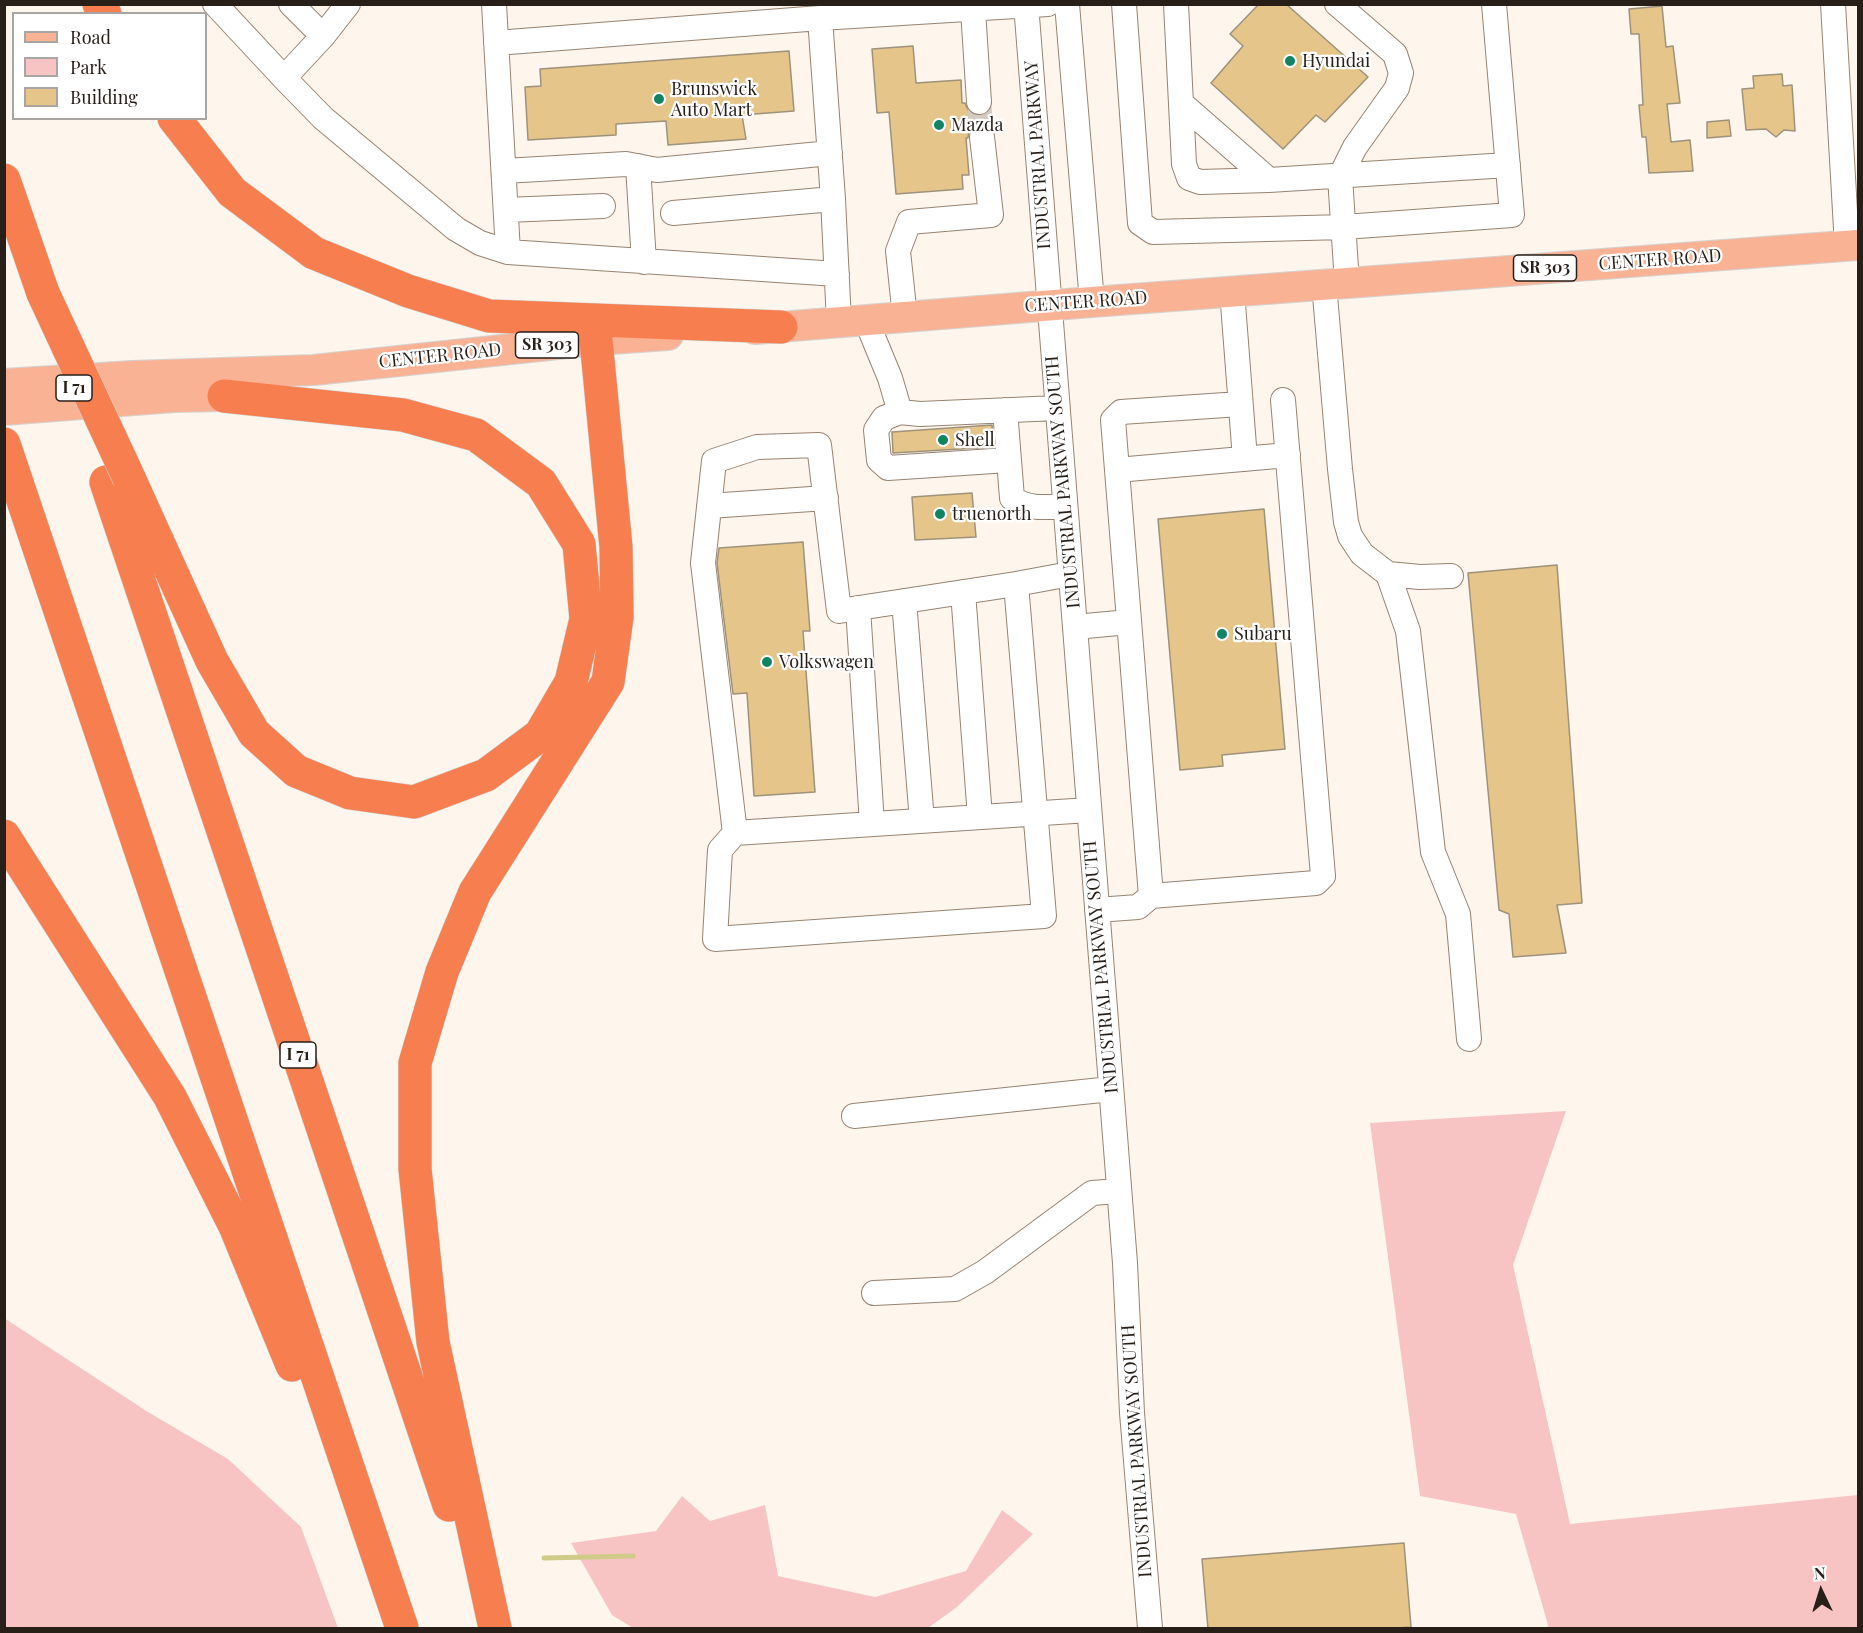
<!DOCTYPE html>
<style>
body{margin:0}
#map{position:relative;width:1863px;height:1633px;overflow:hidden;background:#fef5ed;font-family:"Playfair Display",serif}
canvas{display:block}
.frame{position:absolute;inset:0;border:6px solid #271f18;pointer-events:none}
.legend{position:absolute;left:12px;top:12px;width:195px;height:108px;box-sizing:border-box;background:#fff;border:2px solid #a9a5a3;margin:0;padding:8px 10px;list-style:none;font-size:18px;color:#271f18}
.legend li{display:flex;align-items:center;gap:12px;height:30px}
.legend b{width:30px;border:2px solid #a9a5a3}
.north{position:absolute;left:1791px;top:1561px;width:60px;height:60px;-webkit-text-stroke:4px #fff;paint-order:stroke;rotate:356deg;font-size:16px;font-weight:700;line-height:24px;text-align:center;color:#271f18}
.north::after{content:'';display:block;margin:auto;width:21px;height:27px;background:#271f18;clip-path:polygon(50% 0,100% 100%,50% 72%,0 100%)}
</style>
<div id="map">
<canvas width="1863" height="1633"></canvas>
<div class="frame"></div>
<ul class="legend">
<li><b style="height:8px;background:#fab295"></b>Road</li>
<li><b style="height:16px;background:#f7c4c3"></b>Park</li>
<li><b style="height:16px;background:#e5c589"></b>Building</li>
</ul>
<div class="north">N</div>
</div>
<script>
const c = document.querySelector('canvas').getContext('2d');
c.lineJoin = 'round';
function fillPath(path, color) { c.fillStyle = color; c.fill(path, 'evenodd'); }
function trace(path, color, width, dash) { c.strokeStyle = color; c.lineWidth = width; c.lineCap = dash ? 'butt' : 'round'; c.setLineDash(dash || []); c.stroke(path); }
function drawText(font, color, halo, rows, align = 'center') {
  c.font = font + ' "Playfair Display",serif'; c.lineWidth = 4.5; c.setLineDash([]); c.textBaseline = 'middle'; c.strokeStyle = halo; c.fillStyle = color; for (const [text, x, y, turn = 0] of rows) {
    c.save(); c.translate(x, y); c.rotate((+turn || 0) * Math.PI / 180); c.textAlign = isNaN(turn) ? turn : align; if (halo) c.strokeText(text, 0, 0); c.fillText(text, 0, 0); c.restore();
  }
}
fillPath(new Path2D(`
 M1566,1111L1513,1265L1570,1524L1858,1495V1628H1547L1548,1625L1516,1514L1420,1496L1370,1123Z
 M4,1318L148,1412L228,1459L301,1527L338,1628H5Z
 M682,1496L710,1521L765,1505L778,1576L875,1597L966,1571L1002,1510L1033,1534L957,1607L928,1628H633L612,1615L571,1543L656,1531Z`), '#f7c4c3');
trace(new Path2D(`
 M544,1558L633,1556`), '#d0cb89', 5);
const building = new Path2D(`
 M1259,4H1286L1368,77L1325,122L1316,115L1283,149L1211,83L1243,46L1230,34Z
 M1662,6L1666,47L1673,46L1680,103L1667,104L1671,142L1690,140L1693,171L1649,173L1646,137H1642L1639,105H1643L1639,34H1631L1629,9Z
 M913,46L916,83L961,80L962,103H965L968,110L972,114L979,116L987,114L988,124L981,123L974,125L969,131L968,138H966L969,175H962L963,189L896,194L889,112L877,113L872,49Z
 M789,51L794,111L742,115L746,139L668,145L666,121L616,124V135L528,140L525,87L541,86L540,69Z
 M1782,74L1783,86L1792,85L1795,131L1784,130L1776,137L1766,129L1746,130L1742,89L1754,88L1753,76Z
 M1729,120L1731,136L1707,138V122Z
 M992,425L994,447L893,453L892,432Z
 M972,493L976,537L915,540L912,497Z
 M1264,509L1285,749L1222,755L1223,766L1180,770L1158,519Z
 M803,542L810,631H803L815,792L754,796L747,693L733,694L717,563L719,548Z
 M1557,565L1582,903L1557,905L1566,953L1513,957L1509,914L1499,910L1468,573Z
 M1404,1543L1411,1627L1386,1629H1208L1202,1559Z`);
fillPath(building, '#e5c589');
trace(building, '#9e927b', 1.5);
trace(new Path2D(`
 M979,102L982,137`), '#d3cac2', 24, [24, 12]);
const minor = new Path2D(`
 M215,4L284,78
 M291,4L323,36
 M348,4L323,36L284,78L323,118L456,229L480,243L508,252
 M494,4L508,252L837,274
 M1026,4L1125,1263L1132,1413L1150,1628
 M1067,4L1092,302
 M1124,4L1140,223L1153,232L1344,227L1512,215L1494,4
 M1176,4L1184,164L1189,178L1200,182L1269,180L1508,165
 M1337,4L1395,54L1401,73L1397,88L1355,147L1340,177L1347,283
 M1833,4L1847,246
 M973,10L979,102
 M820,18L1048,4
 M496,43L820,18L833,199L839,322
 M1181,103L1269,180
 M638,166L644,262
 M504,171L626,164L657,170L830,153
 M506,210L603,206
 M673,213L833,199
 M1324,284L1340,469L1346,522L1350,536L1362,554L1388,574L1420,577L1451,576
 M1232,291L1245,459
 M905,317L898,251L909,222L991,215L982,137
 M866,320L890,378L900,412L920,414L1057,408
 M1005,410L1012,498C1029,510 1046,507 1065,506
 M900,412L884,418L876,430L879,460L888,468L1008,460
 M1117,470L1113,420L1121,412L1240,404
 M709,506L826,498
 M1388,574L1408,631L1433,852L1458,914L1469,1039
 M1016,584L1070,574
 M963,592L980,817
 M904,601L922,821
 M858,608L872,824
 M1075,627L1129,622
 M735,833L703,563L714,461L757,447L819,445L839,611L1016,584L1044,916L715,939L720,850L735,833C853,825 971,817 1089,810
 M1151,896L1117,470L1288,455
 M1097,910L1138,907L1151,896L1316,883L1323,876L1283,400
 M854,1116L1111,1089
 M874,1293L955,1289L985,1272L1092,1193L1119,1191`);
const major = new Path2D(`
 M755,329L1092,302L1858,245
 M4,384L132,376L314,370L596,340L668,335
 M4,410L174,397L224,396L248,390`);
const highway = new Path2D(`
 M99,4L105,14
 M174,118L232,192L314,253L408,291L489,316L781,327
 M4,180L43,293
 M4,444L402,1628
 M129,478L212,661L254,733L296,771L350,793L414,802L486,775L540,735L571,682L586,619L579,544L541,483L476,435L403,415L224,396
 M106,482L449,1505
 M4,836L170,1097L235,1226L292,1365
 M495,1628L433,1342L415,1169V1063L442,972L475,892L608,682L617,617L616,547L596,340`);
trace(minor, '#978371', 26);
trace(major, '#d4d2d1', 32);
trace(highway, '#d4d2d1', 34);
trace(minor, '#fff', 24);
trace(major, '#fab295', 30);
trace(highway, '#f77e4f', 33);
const highwayBridge = new Path2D(`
 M43,293L129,478`);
trace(highwayBridge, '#d4d2d1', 34, []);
trace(highwayBridge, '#f77e4f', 33);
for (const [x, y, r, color] of [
 [1290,61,6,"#108463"],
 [659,99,6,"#108463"],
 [939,125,6,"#108463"],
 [943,440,6,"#108463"],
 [940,514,6,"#108463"],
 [1222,634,6,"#108463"],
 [767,662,6,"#108463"]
]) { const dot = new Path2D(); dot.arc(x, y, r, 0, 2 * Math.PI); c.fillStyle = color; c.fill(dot); trace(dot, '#fff', 2); }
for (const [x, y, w] of [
 [1545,268,63],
 [547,345,63],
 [74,388,36],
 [298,1055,36]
]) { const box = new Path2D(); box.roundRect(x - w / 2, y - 13, w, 26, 4.5); c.fillStyle = '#fff'; c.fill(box); trace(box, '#271f18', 1.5); }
drawText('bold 16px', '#271f18', null, [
 ["SR 303",1545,268],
 ["SR 303",547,345],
 ["I 71",74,388],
 ["I 71",298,1055]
]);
drawText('18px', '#271f18', '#fff', [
 ["Hyundai",1302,61],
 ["Brunswick",671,89],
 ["Auto Mart",671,110],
 ["Mazda",951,125],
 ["Shell",955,440],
 ["truenorth",952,514],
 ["Subaru",1234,634],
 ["Volkswagen",779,662]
], 'left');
drawText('18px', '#271f18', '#fff', [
 ["INDUSTRIAL PARKWAY",1038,155,-94],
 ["CENTER ROAD",1660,260,-4],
 ["CENTER ROAD",1086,302,-4],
 ["CENTER ROAD",440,356,-6],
 ["INDUSTRIAL PARKWAY SOUTH",1063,482,-95],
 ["INDUSTRIAL PARKWAY SOUTH",1101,967,-95],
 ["INDUSTRIAL PARKWAY SOUTH",1137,1451,-94]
]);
</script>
